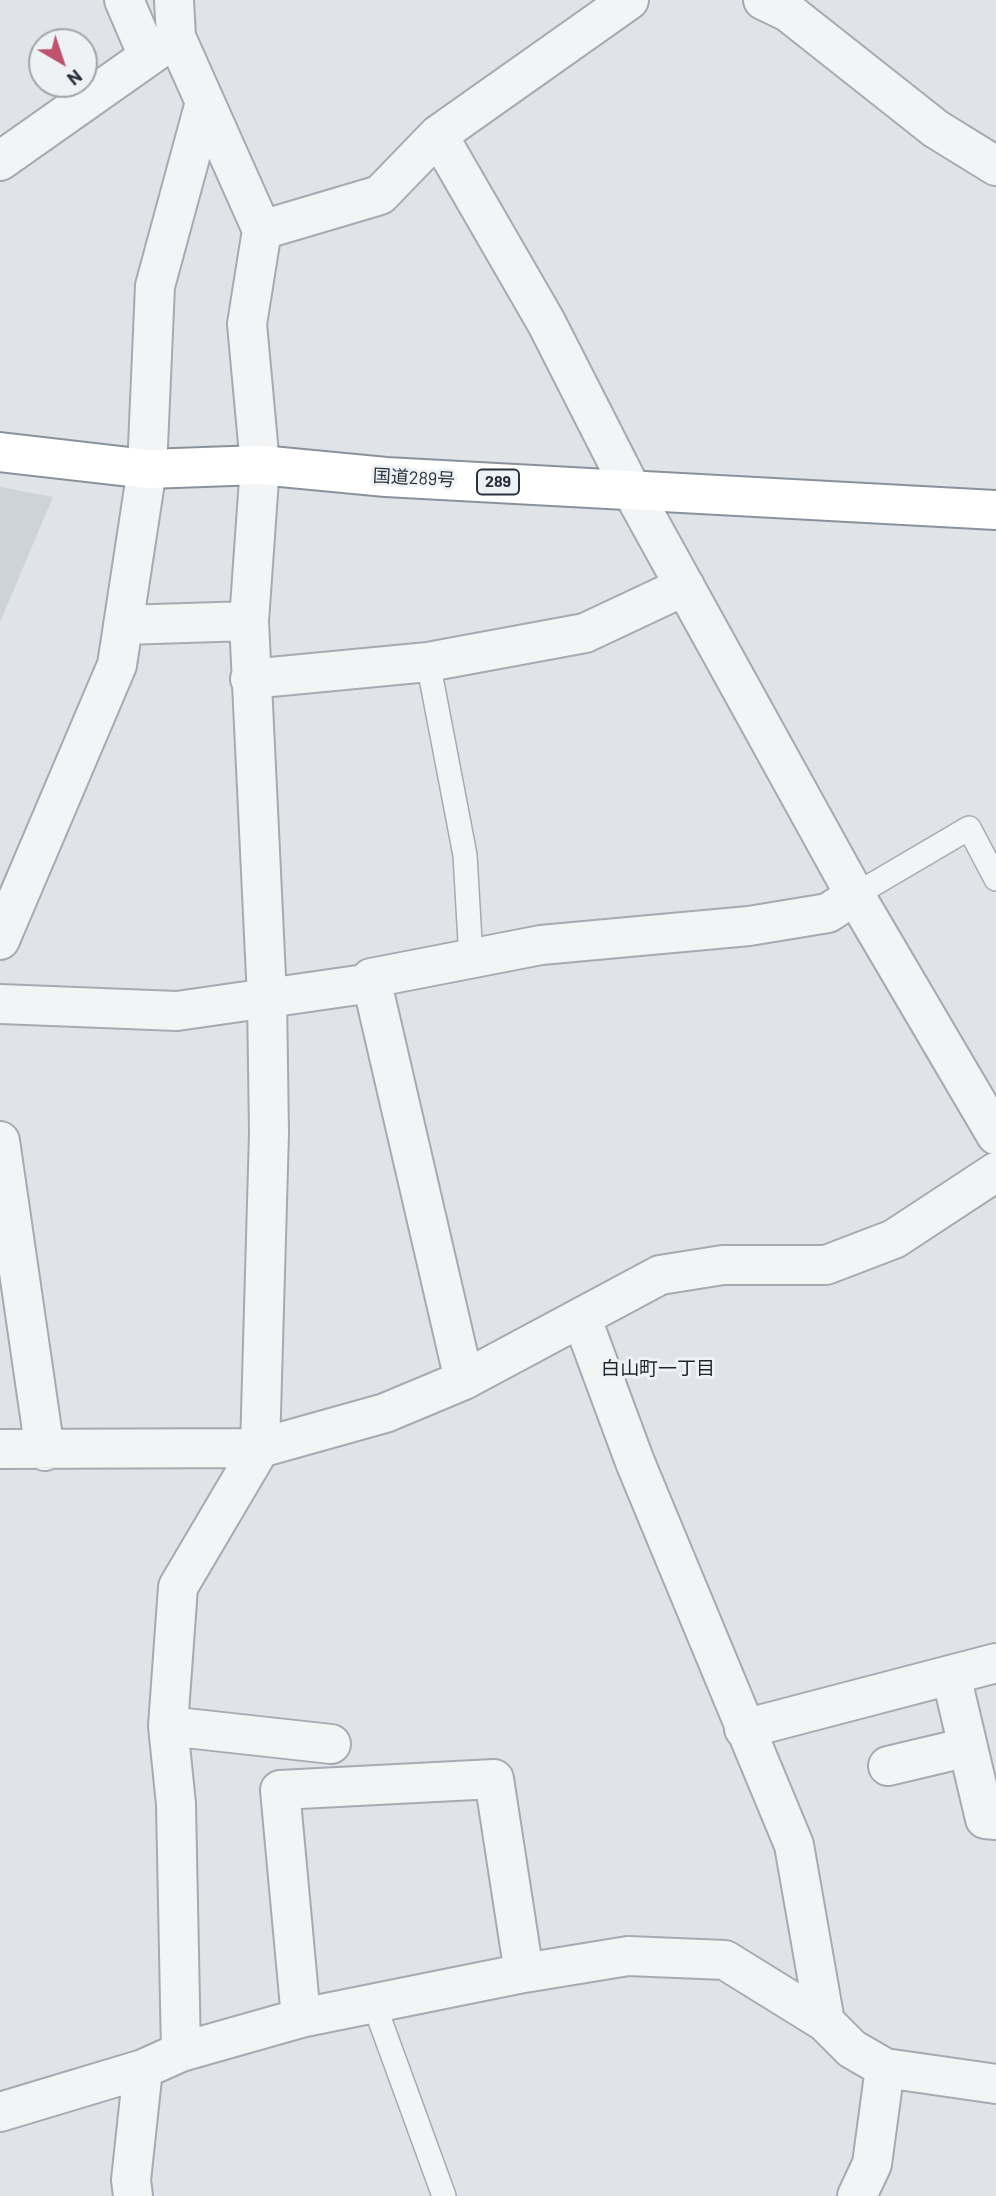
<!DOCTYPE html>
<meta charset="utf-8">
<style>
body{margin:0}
#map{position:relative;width:996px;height:2196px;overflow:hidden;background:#e0e3e7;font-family:Barlow,sans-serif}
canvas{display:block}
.north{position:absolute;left:28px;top:28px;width:70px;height:70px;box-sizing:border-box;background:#eff2f5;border:2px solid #a0a6ab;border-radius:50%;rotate:141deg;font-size:19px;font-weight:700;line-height:28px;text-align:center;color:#2a333d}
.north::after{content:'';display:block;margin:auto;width:24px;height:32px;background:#bf526d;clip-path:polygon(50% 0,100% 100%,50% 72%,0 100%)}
</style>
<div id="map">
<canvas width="996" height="2196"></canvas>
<div class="north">N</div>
</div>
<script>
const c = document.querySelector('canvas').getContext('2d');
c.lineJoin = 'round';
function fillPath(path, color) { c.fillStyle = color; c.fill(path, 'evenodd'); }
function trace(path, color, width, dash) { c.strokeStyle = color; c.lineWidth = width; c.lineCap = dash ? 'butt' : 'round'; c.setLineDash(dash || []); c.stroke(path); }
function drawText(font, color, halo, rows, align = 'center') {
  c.font = font + ' Barlow,"Noto Sans JP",sans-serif'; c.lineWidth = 6; c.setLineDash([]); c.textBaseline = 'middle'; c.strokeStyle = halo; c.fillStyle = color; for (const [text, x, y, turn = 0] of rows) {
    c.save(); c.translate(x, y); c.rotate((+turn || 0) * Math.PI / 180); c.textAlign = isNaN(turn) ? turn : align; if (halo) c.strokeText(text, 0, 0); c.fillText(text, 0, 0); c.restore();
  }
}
fillPath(new Path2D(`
 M0,487L53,497L0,622Z`), '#ced3d9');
const service = new Path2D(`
 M428,662L465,855L471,959
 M855,895L969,828L996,879
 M374,2004L444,2196`);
const minor = new Path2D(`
 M124,0L148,56
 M174,0L176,37L262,230L247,324L260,465L249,621L267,998L269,1133L260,1448L178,1587L168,1726L176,1804L181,2052
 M763,0L788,12L936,129L996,166
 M438,135L546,322L631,489L855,895L996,1135
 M0,161L176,37
 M262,230L380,195L438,135L629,0
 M123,625L249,621
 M250,679L428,662L585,633L685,586
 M0,940L117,665L147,469L155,286L205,102
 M372,983L464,1380
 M0,1004L177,1011L372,983L371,978L541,945L749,926L828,913L855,895
 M0,1141L45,1451
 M582,1319L635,1462L794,1845L825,2022
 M0,1449L260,1448L385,1413L464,1380L660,1275L723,1265H826L894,1239L996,1172
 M951,1675L985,1819L996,1820
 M168,1726L331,1744
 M744,1729L996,1663
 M888,1766L968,1747
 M301,2018L280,1790L494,1779L524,1973
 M0,2112L143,2069L181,2052L301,2018L524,1973L628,1956L725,1960L825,2022L852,2049L885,2068L996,2084
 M133,2196L131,2180L143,2069
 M857,2196L872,2164L885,2068`);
const trunk = new Path2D(`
 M0,452L147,469L260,465L386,477L996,510`);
trace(service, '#a6abb1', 26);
trace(minor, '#a6abb1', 42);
trace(trunk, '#89929c', 42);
trace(service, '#f2f4f6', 23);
trace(minor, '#f2f4f6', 38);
trace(trunk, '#fff', 38);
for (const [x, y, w] of [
 [498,482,42]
]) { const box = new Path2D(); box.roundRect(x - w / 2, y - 12.5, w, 25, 5); c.fillStyle = '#eff2f5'; c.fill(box); trace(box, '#2a333d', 2); }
drawText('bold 16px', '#2a333d', null, [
 ["289",498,482]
]);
drawText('18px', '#2a333d', '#eff2f5', [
 ["国道289号",414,478,3]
]);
drawText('19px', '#1c242e', '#eff2f5', [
 ["白山町一丁目",658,1369]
]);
</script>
